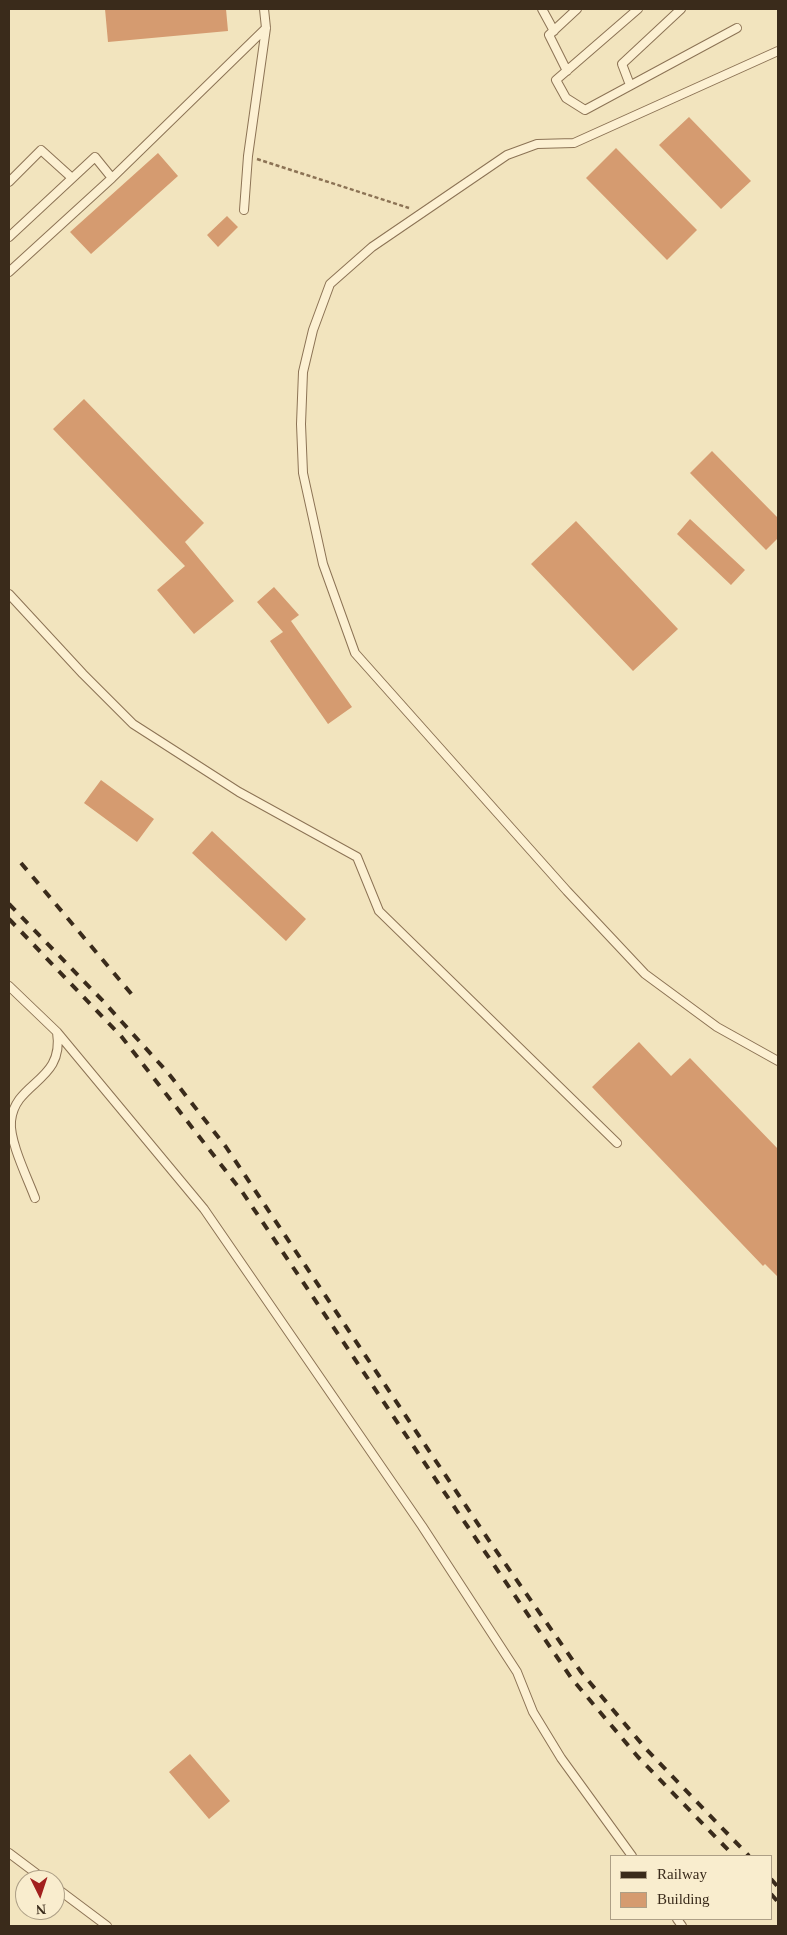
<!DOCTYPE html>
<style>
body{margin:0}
#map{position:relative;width:787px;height:1935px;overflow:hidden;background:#f2e4be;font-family:"Times New Roman",serif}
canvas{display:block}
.frame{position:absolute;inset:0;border:10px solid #3a2b1b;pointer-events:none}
.legend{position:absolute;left:610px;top:1855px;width:162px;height:65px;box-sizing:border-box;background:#f9edce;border:1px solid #ad9f86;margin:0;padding:6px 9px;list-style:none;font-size:15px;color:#3a2b1b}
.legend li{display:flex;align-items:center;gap:10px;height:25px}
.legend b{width:25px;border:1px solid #ad9f86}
.north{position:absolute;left:15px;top:1870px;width:50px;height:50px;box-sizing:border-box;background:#f9edce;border:1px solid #ad9f86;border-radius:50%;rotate:176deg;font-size:14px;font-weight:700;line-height:20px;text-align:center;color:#3a2b1b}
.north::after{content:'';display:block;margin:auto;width:18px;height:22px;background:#a2201e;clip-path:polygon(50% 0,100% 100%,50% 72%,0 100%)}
</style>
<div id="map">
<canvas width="787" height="1935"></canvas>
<div class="frame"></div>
<ul class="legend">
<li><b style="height:6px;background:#3a2b1b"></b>Railway</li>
<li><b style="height:14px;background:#d59b70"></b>Building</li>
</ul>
<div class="north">N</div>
</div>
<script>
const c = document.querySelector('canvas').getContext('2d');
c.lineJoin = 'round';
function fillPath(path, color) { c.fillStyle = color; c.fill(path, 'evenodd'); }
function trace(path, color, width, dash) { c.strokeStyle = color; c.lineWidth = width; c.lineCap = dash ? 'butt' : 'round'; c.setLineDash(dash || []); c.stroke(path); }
fillPath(new Path2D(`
 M105,9H226L228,31L108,42Z
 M689,117L751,181L721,209L659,145Z
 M616,148L697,230L667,260L586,178Z
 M158,153L178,176L91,254L70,232Z
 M227,216L238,227L218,247L207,235Z
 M84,399L204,523L185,542L234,601L194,634L157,590L185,566L53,429Z
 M712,451L778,518V538L766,550L690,473Z
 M690,519L745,570L731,585L677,534Z
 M576,521L678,629L633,671L531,564Z
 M274,587L299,615L291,621L352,707L328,724L270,641L283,632L257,602Z
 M101,780L154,819L137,842L84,803Z
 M212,831L306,919L286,941L192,853Z
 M639,1042L671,1076L690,1058L778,1149V1277L765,1264L763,1266L592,1087Z
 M190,1754L230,1801L209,1819L169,1772Z`), '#d59b70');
const service = new Path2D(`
 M542,9L554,31
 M638,9L556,80L566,98L585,110L737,28
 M778,51L574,143L537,144L507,155L372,247L330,284L313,330L303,372L301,424L303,473L323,564L355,653L567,891L645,974L717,1027L778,1061
 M567,71L549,35L577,9
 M630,85L622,64L681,9
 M9,182L41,150L72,178
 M244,210L248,156L266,28L264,9
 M9,237L95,157L112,178
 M9,272L112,178L266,28
 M9,594L83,674L133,724L239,792L357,857L379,911L617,1143
 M9,986L57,1032C65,1082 15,1081 11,1121C9,1141 28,1179 35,1198
 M57,1032L204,1209L422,1526L517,1672L533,1712L561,1758L632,1856
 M9,1853L45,1880
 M55,1887L107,1926
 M677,1919L682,1926`);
trace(service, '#8c7355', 10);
trace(new Path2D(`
 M257,159L409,208`), '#8c7355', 2.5, [4, 2.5]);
trace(service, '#fcf0d2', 8);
trace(new Path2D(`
 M21,863L134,997
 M9,904L103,1001L169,1074L226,1147L490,1542L581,1672L646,1749L749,1856
 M9,919L121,1036L243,1193L457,1511L572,1679L638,1757L734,1856
 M771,1879L778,1887
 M771,1894L778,1902`), '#3a2b1b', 4, [9, 9]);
</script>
